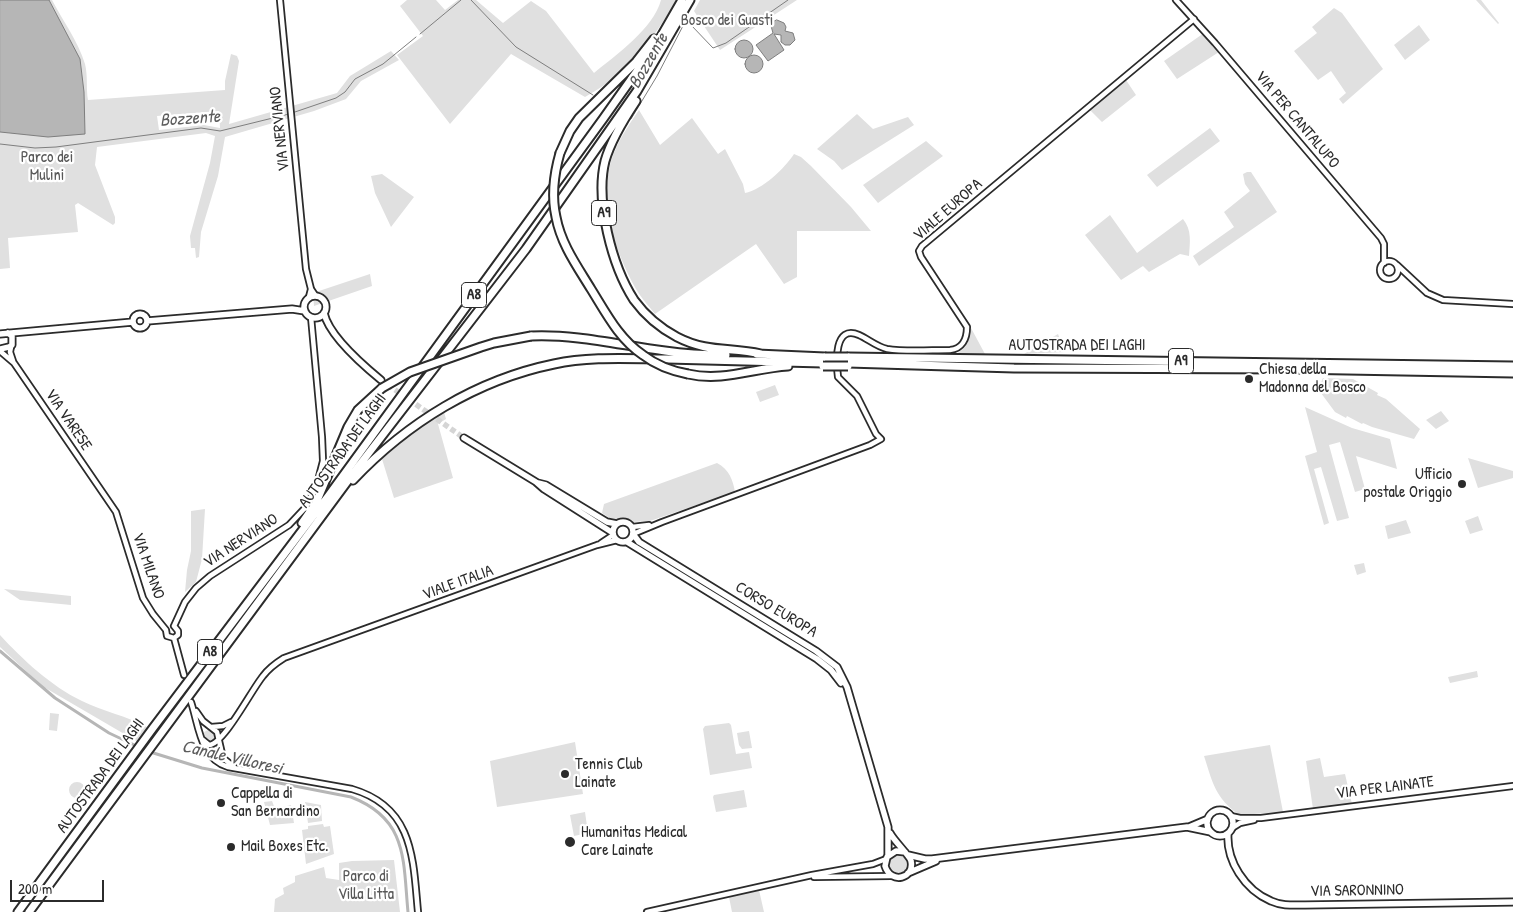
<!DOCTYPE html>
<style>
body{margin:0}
#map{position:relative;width:1513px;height:912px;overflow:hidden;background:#fff;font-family:"Patrick Hand",sans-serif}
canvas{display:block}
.scale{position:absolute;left:10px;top:880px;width:94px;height:22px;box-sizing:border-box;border:2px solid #2b2b2b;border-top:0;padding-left:6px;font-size:15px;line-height:18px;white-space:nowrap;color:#2b2b2b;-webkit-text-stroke:4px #fff;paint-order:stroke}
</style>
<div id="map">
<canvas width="1513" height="912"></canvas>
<div class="scale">200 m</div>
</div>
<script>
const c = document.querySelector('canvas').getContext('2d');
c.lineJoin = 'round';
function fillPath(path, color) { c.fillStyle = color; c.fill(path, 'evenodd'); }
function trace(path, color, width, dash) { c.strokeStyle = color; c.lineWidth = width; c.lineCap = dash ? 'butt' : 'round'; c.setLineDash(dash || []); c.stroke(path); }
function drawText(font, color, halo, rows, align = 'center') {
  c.font = font + ' "Patrick Hand",sans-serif'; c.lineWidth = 4.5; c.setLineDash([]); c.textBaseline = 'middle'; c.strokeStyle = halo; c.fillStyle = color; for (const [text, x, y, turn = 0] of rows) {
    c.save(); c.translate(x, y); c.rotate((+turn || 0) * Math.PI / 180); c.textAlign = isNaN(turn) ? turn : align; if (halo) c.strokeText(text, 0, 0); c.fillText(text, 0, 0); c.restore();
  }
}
fillPath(new Path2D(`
 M0,0H52C63,21 78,41 85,64C88,76 86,89 88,100L225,90V81L231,54L237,56L239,61L229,124L337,93L350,76L391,51L399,60L361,81L346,99L314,111L225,137L218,176L201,232L199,257L196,258L195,248H191L190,236L210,163L215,136L206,133L97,147L95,165L115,217V223L113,225L78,203L75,205L78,232L8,238L10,268L0,269ZM219,111L220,128L204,125L159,130L157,116Z
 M407,0H436L445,10L458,0H476L503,23L531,1L546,11L594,73C617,54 653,29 661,0H677C650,43 630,72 585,97L511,54L450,124L397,55L423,36L400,6Z
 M700,0H797L720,50L694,11Z
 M1476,0H1481L1499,23L1498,24Z
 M1334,8L1342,13L1383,69L1343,104L1339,99L1346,93L1331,71L1318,80L1294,51L1317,33L1312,27Z
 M1419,25L1430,40L1405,60L1394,45Z
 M1204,33L1219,52L1177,79L1164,61Z
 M1126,80L1136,95L1102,122L1088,108Z
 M639,110L660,145L692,118L718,154L725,149L743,184L745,193C762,190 785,168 794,154L801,157L811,166L851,207L871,231H797V277L784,284L756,244L655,314C649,306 641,298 636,289C615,252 599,203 611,161C617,142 628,126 639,110Z
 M857,114L873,129L908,117L914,125L842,170L834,161L817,149Z
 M1210,128L1220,141L1157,187L1147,175Z
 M926,141L943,156L878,203L863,185Z
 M1247,172H1251L1277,212L1199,266L1193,256L1234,227L1224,212L1250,191L1245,184L1243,174Z
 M382,174L414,197L391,227L375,193L371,176Z
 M1110,215L1137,253L1183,219C1192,230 1190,242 1189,256L1180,254L1149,272L1143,266L1121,280L1085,235Z
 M370,274L372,286L314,306L313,293Z
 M971,328L985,354H956C968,347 969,341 971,328Z
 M1058,334L1065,352L1024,354Z
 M1323,378L1353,379L1378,393L1377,395L1386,399L1420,429L1414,439L1372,427L1363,423L1362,424L1347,416L1346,418L1335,412L1318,389Z
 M775,385L779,395L760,402L756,392Z
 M1305,407L1352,428L1390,439L1397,469L1356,456L1365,489L1355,492L1340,442L1329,445L1349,518L1337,521L1321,467L1314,469L1329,523L1324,525L1305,456L1317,452Z
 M1441,411L1449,421L1436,429L1426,420Z
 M444,412L446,419L438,424L453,478L394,498L382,459L422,425Z
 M1468,458L1513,471V478L1478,488Z
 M717,463C729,469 733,480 735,492L650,521L633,522L622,518L614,521L602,513L604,504Z
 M205,509L202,559L196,582L185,592L187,570L191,551V511Z
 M1478,516L1483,530L1470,534L1465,521Z
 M1406,520L1411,533L1388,539L1385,526Z
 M1364,563L1366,572L1357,575L1354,565Z
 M4,589L71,596V605L20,600Z
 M0,635C23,660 51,686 82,701C102,711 127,716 147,727L138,742L42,686L0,647Z
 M1477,671L1478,677L1450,683L1448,677Z
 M50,713L59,714L57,731L49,730Z
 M729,723L731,725L736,754L749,752L752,768L710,775L703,729L705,726Z
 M203 736a6 6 0 1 1 12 0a6 6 0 1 1-12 0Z
 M749,731L752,748L742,749L739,745L737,733Z
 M575,742L583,794L497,807L490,761Z
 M1270,745L1283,812L1239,815C1215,797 1213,784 1204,756Z
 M1320,758L1324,777L1345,774L1352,804L1313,809L1306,761Z
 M69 790a8 8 0 1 1 16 0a8 8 0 1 1-16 0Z
 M744,790L747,807L716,812L713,797L714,795Z
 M272,801L275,809L291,805L294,823L270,825L264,802Z
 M305,802L321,805L322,821L308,823Z
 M585,812L588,833L574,836L570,815Z
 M323,824L324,827L330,826L334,854L306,864L302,830L308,829V826Z
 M888 864a10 10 0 1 1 20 0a10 10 0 1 1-20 0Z
 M394,860L400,912H274L275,899L284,894L283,888L295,882V876L324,867L326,878L339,880V863L352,861Z
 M759,890L764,912H732L729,897Z`), '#e0e0e0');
const water = new Path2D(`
 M0,0H49L80,59L84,92L85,134L48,137L0,132Z
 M777,20L784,23L786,27L785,31L793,33L795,40L790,45H785L781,42V35L774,34L784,50L768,61L756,45L773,33L771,26L773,22Z
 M735 49a9 9 0 1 1 18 0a9 9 0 1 1-18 0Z
 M745 64a9 9 0 1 1 18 0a9 9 0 1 1-18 0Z`);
fillPath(water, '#b6b6b6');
trace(water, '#7e7e7e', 1);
trace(new Path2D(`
 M471,0L516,47L593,95
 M420,34L461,0
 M630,119H631L657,76L685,22L691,25L713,48L726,43L788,0
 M0,144L35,148L56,147L201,128L220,131L289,114L336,98L345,92L355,79L383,64L416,37`), '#7e7e7e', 1);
trace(new Path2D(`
 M0,651L55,698L109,733L147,751L202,768L351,797C408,819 403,860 408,912`), '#b6b6b6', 3);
trace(new Path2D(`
 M184,675L191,702`), '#d5d5d5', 4.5, [4.5, 2]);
trace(new Path2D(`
 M381,380L464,438`), '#d5d5d5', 5.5, [5.5, 3]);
const minor = new Path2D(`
 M280,0L306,269L311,289L315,295
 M1176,0L1215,43L1381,238L1384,244V263
 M1380 270a9 9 0 1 1 18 0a9 9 0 1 1-18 0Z
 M1397,265L1427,293L1443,300L1513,304
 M309,297L311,289
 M11,347L10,352L13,361
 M0,351L14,363L116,512L143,598L153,614L166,630L167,636L174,638
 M632,527L649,525
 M633,534L662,522L870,445L881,439L876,434L857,396L838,377C836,362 834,324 859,335C868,339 877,347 887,349C906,352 930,350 950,350C962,349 967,339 967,327L921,257L919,251L922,246L1194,19
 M601,543L613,535
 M174,626L185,602L196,588L210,576L289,525L305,508L316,488L323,461L322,437L311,317
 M174,638L184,675
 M174,638L178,635V631L174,626
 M191,702C199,726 200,759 228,767L352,789C414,807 413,859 418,912
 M196,711L203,721L217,732L223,758L234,767
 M211,727L223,726L231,722
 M203,740L209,745C224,744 252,689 263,676C269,668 276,663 284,658L597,545L617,540
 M1231,816L1240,818H1261L1513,786
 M1232,828L1240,823L1254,820
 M814,877L891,876
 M647,912L812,875L873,864L886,859`);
const major = new Path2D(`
 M304 307a11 11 0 1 1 22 0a11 11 0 1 1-22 0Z
 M324,313C329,336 364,366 381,380
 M133 321a7 7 0 1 1 14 0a7 7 0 1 1-14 0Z
 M147,321L292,309L305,311
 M0,334L133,322
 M0,349L9,347L12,345V336L8,333
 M464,438L536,482L544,489L613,533
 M538,483L546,485L607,522L617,524
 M613 532a10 10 0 1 1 20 0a10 10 0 1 1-20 0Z
 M633,534L639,542L816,651L837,667L847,687L888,827V855
 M627,542L817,659L831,670L841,683
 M1207 823a13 13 0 1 1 26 0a13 13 0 1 1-26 0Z
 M1189,827L1208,819
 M890,833C894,841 910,856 911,861C915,878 891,885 885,866L887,857L896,851L905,852
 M1228,833C1226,861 1245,890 1271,901C1282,906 1293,905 1305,905L1513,902
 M908,855L925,859H932L1187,827L1211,832
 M908,873L936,861`);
const highway = new Path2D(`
 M636,101C624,119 611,140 605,161C595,201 612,266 634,300C645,315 660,328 677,337C708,353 730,347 761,354
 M560,153L570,131L579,118L636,62L654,39
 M531,336C576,334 619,345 665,351C685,354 706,355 726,355
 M757,354L825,357
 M848,357L1513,366
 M848,363L1014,368L1292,369L1513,373
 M688,374C723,382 754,368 788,366
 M353,480C407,423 476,380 554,364C591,356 630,359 667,359C719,360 771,362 823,363
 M302,523L316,503L348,427L358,410L382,388
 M18,912L153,728L329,495L603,119L659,40L682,0
 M29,912L358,467L526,249L637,91L690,0`);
trace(minor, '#2b2b2b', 8);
trace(major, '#2b2b2b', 9);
trace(highway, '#2b2b2b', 11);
trace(minor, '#fff', 4.5);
trace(major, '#fff', 5.5);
trace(highway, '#fff', 7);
const highwayBridge = new Path2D(`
 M560,153C554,174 551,195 556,217C561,244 577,266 591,289C606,313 619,339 643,355C656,365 672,371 688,374
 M825,357H848
 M823,366H848
 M382,388L410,372L481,347L494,343L531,336`);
trace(highwayBridge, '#2b2b2b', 11, []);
trace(highwayBridge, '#fff', 7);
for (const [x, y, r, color] of [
 [1249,379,5,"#2b2b2b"],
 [1462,484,5,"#2b2b2b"],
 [565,774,5,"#2b2b2b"],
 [221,803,5,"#2b2b2b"],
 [570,842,6,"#2b2b2b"],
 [231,847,5,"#2b2b2b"]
]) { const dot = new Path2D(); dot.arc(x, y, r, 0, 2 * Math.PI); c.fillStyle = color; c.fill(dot); trace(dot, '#fff', 2); }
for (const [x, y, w] of [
 [604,213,25],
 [474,295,25],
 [1181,361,25],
 [210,652,25]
]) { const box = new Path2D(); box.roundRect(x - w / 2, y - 12.5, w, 25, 4); c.fillStyle = '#fff'; c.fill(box); trace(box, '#2b2b2b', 1); }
drawText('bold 15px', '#2b2b2b', null, [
 ["A9",604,213],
 ["A8",474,295],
 ["A9",1181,361],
 ["A8",210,652]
]);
drawText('16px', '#585858', '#fff', [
 ["Bosco dei Guasti",727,21],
 ["Parco dei",47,158],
 ["Mulini",47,176],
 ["Parco di",366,877],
 ["Villa Litta",366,895]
]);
drawText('16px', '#2b2b2b', '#fff', [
 ["VIA PER CANTALUPO",1297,120,50],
 ["VIA NERVIANO",280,129,-96],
 ["VIALE EUROPA",948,210,-41],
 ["AUTOSTRADA DEI LAGHI",1077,346],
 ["VIA VARESE",68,420,56],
 ["AUTOSTRADA DEI LAGHI",343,451,-54],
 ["VIA NERVIANO",241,541,-33],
 ["VIA MILANO",148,566,71],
 ["VIALE ITALIA",458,583,-20],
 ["CORSO EUROPA",776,610,31],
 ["AUTOSTRADA DEI LAGHI",101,776,-54],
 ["VIA PER LAINATE",1385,788,-7],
 ["VIA SARONNINO",1357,891,-1]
]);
drawText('16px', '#2b2b2b', '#fff', [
 ["Chiesa della",1259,370],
 ["Madonna del Bosco",1259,388],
 ["Ufficio",1452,475,"right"],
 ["postale Origgio",1452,493,"right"],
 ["Tennis Club",575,765],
 ["Lainate",575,783],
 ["Cappella di",231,794],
 ["San Bernardino",231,812],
 ["Humanitas Medical",581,833],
 ["Care Lainate",581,851],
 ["Mail Boxes Etc.",241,847]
], 'left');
drawText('italic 18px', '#5c5c5c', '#fff', [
 ["Bozzente",649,61,-60],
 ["Bozzente",190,119,-4],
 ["Canale Villoresi",232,758,13]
]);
</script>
